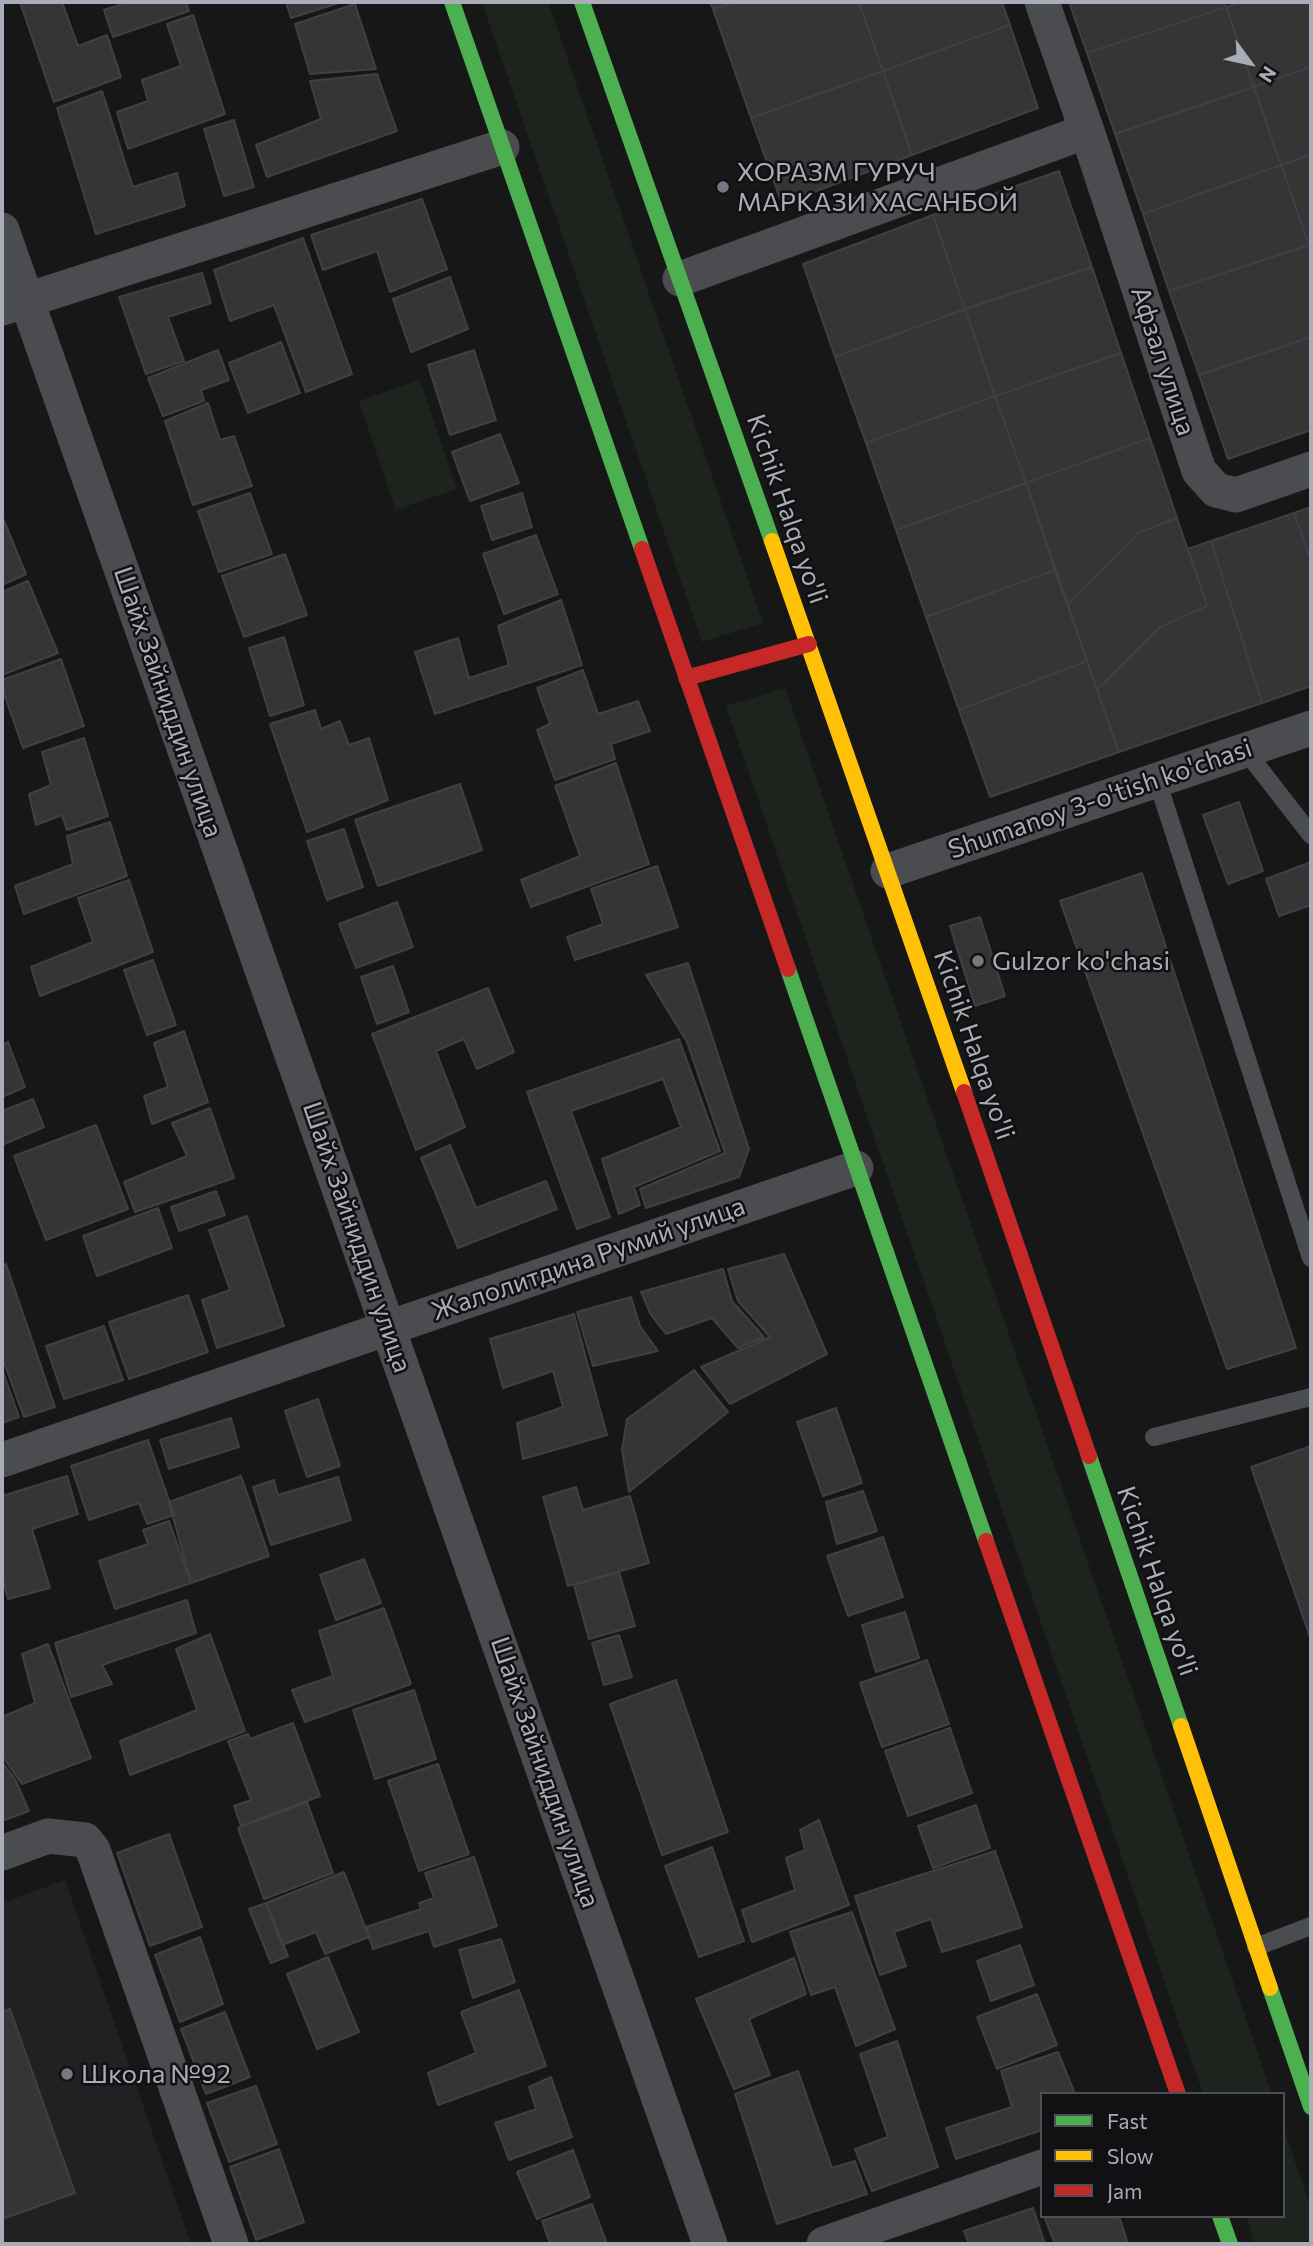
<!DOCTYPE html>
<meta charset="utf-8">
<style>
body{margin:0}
#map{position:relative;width:1313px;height:2246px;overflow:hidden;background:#171717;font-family:Commissioner,sans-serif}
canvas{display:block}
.frame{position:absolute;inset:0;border:4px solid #a8adb8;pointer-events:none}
.legend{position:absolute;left:1040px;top:2092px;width:245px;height:126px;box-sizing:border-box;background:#111113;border:2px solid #4d4f55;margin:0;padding:9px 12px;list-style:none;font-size:21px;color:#a8adb8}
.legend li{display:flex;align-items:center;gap:14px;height:35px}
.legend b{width:35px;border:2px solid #4d4f55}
.north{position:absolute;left:1215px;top:28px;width:70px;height:70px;-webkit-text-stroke:5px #111113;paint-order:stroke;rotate:123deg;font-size:19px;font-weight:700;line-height:28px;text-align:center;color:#a8adb8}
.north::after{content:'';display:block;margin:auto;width:24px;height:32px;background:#a8adb8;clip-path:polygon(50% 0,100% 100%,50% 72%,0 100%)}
</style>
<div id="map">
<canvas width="1313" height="2246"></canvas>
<div class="frame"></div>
<ul class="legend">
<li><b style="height:9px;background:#4caf50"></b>Fast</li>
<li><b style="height:9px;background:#ffc107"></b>Slow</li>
<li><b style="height:9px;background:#c62828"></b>Jam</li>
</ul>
<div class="north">N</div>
</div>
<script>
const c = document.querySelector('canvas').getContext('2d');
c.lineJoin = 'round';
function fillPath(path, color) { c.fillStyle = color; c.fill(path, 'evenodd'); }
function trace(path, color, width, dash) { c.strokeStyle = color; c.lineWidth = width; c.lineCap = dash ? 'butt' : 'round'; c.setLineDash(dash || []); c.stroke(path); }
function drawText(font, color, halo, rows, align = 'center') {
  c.font = font + ' Commissioner,sans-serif'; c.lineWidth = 5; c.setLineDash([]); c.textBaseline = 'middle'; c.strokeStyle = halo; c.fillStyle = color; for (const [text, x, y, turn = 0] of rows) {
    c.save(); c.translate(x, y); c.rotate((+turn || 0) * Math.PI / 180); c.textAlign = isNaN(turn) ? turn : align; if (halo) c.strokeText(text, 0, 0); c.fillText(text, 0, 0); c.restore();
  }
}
fillPath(new Path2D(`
 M65,1880L191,2244H2V1903Z`), '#212123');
fillPath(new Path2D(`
 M482,2H548L763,623L702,642Z
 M420,380L457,489L396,510L359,401Z
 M785,688L1272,2094H1203L726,706Z
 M1283,2127L1311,2208V2244H1255L1246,2216H1283Z`), '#1d241e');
const building = new Path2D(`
 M20,2H62L78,46L107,35L121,77L54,102Z
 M129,2H186L189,11L113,37L104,10Z
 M286,2H342L291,18Z
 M710,2H735L713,9Z
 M735,2H859L883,71L751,118L713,9Z
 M859,2H1002L1010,25L883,71Z
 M1069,2H1224L1226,7L1087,53Z
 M1241,2H1311V67L1254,87L1226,7Z
 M355,4L376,69L310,74L295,24Z
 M1226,7L1254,87L1115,134L1087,53Z
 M193,15L225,114L128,149L117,112L148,101L142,80L181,66L167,24Z
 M1010,25L1038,108L912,155L883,71Z
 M1311,67V155L1281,165L1254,87Z
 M883,71L912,155L782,204L751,118Z
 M377,74L397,131L267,177L256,145L321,119L310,81Z
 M1254,87L1281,165L1143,214L1115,134Z
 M102,91L133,187L177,173L185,206L96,234L57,108Z
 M234,120L254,187L224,196L204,129Z
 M1311,155V244L1309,245L1281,165Z
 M1281,165L1309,245L1169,291L1143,214Z
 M1059,171L1092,267L965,309L933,215Z
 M422,199L447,269L390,292L377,251L323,270L311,235Z
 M933,215L965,309L835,357L803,264Z
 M303,238L352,374L306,392L274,305L230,321L214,270Z
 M1309,245L1311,252V337L1199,375L1169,291Z
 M1092,267L1121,353L995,396L965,309Z
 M202,273L211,303L168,317L184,361L146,374L119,297Z
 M450,277L468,329L411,352L393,299Z
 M965,309L995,396L866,443L835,357Z
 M1311,337V430L1228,459L1199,375Z
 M281,342L300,393L248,413L229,363Z
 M218,350L229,380L201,390L204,401L163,416L148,378Z
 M474,350L496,420L450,435L428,365Z
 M1121,353L1150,438L1026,483L995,396Z
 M995,396L1026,483L896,530L866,443Z
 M208,403L220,440L234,436L252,486L193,505L165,421Z
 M500,434L519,483L470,501L452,452Z
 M1150,438L1177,518L1138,533L1068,605L1026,483Z
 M1026,483L1055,570L926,617L896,530Z
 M250,493L272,554L219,572L198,511Z
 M522,493L532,527L492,540L481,506Z
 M1311,507V561L1294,513Z
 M1294,513L1311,561V686L1262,703L1211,541Z
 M2,516L26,574L2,585Z
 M1177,518L1207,606L1160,627L1097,690L1068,605L1138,533Z
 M536,535L558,594L504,614L483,554Z
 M1211,541L1262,703L1119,752L1097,690L1160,627L1207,606L1188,549Z
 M285,554L307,615L244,637L222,576Z
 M1055,570L1087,661L959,710L926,617Z
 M28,581L58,653L2,675V592Z
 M561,600L582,665L435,714L415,652L458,638L469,678L509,665L498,626Z
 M284,637L304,705L270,716L249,648Z
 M61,659L84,726L23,748L2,688V680Z
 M1087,661L1119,752L990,797L959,710Z
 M583,670L598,714L638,701L650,731L611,744L615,759L555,780L537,730L550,724L537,688Z
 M315,710L321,729L340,721L349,745L369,738L388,800L307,832L270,724Z
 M84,738L108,816L67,830L62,815L36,825L29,794L51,785L42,752Z
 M616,763L649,864L531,907L521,880L580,856L555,786Z
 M460,784L482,850L378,886L355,820Z
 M1239,802L1263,871L1228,884L1203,815Z
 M110,822L127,876L24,914L15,886L73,864L67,836Z
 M344,829L363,887L327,900L307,841Z
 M1311,862V905L1279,916L1266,879Z
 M657,866L678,927L575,960L567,937L603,924L591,889Z
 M1142,873L1296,1348L1227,1369L1060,901Z
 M129,880L153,952L40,996L31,967L93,942L78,898Z
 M397,902L413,947L356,968L339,924Z
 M980,917L1005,996L975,1006L950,926Z
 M153,960L176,1025L147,1035L124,970Z
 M688,963L749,1149L739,1177L646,1208L640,1189L725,1153L687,1042L646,975Z
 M393,966L409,1012L377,1024L361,977Z
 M488,988L514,1052L477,1069L464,1039L436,1051L465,1127L416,1150L372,1034Z
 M184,1031L208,1102L152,1124L144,1096L168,1087L154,1043Z
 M679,1039L720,1151L634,1187L640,1205L619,1214L602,1159L681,1127L663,1079L571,1111L610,1217L577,1229L527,1092Z
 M8,1042L25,1087L2,1097V1045Z
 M33,1099L44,1127L2,1145V1111Z
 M210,1108L234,1178L135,1212L124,1182L187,1156L172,1123Z
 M96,1125L128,1209L46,1240L14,1156Z
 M450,1145L476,1208L546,1181L557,1209L458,1248L421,1158Z
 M216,1191L225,1215L179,1231L171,1207Z
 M158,1208L172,1248L97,1276L83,1236Z
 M247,1216L284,1326L217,1348L202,1300L230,1290L209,1230Z
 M784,1254L827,1354L730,1404L701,1367L770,1337L738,1301L728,1269Z
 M6,1264L55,1407L24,1417L2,1357V1266Z
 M723,1269L732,1301L764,1337L738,1348L712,1318L666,1334L651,1315L641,1292Z
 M188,1295L208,1352L129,1379L109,1322Z
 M631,1297L640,1326L658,1351L593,1366L577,1312Z
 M574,1314L607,1435L523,1459L517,1423L563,1407L553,1371L503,1388L490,1339Z
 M104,1326L123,1380L64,1399L46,1346Z
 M2,1369L19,1417L2,1423Z
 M694,1370L728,1412L629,1492L622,1450L627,1419Z
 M318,1399L340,1466L307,1477L285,1411Z
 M836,1408L862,1483L823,1496L797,1422Z
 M231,1418L239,1447L169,1469L160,1440Z
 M148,1440L174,1515L147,1524L139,1503L89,1520L71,1466Z
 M1311,1446V1640L1251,1467Z
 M67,1476L78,1514L32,1529L50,1588L8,1599L2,1575V1496Z
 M241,1476L269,1556L191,1583L169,1502Z
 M338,1477L351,1520L271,1545L253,1487L274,1480L278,1495Z
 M576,1487L583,1510L630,1496L649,1563L568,1586L543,1497Z
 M863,1491L877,1531L837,1544L826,1502Z
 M169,1521L191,1583L115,1609L99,1561L148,1544L143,1530Z
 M883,1537L903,1597L848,1616L827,1556Z
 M364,1559L381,1603L336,1620L320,1575Z
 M619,1572L635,1626L589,1639L574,1585Z
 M187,1600L196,1633L102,1665L112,1684L71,1697L55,1643Z
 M384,1608L411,1684L305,1722L292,1690L333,1676L319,1631Z
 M905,1612L919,1658L876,1672L862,1625Z
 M210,1634L245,1731L130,1775L120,1741L197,1710L176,1649Z
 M619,1635L632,1677L604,1685L592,1643Z
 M48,1644L91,1758L22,1784L2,1756V1717L35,1703L22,1654Z
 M927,1660L949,1724L882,1747L860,1683Z
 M676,1680L728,1832L662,1855L610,1704Z
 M414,1690L436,1759L375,1779L353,1710Z
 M293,1723L320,1796L241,1826L234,1806L251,1800L228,1741L248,1734L250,1739Z
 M950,1728L972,1793L908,1816L885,1751Z
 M2,1762L15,1779L29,1811L2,1821Z
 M438,1764L469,1854L419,1871L388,1781Z
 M307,1802L333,1873L264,1899L238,1828Z
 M976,1805L990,1848L933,1868L918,1826Z
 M819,1820L849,1905L752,1942L742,1910L795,1890L786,1858L805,1850L800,1830Z
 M169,1834L202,1927L150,1946L117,1853Z
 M712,1847L744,1941L699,1957L665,1866Z
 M995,1851L1022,1927L942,1952L931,1919L894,1932L906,1966L880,1975L855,1896Z
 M474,1857L497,1926L434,1947L429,1931L373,1949L366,1927L421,1909L419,1903L434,1898L425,1873Z
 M344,1872L369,1937L325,1954L316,1932L282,1945L266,1903Z
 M266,1903L288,1956L271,1963L249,1909Z
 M852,1912L895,2029L856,2046L835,1987L811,1995L790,1932Z
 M200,1937L223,2004L180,2022L155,1955Z
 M501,1939L515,1982L473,1998L459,1950Z
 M1020,1945L1034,1985L991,2001L977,1961Z
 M328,1957L359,2032L317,2049L287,1974Z
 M794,1958L806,1994L749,2019L770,2075L734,2089L696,1999Z
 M519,1990L546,2066L438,2105L428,2073L476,2053L461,2012Z
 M1037,1994L1057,2045L997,2069L977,2017Z
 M10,2009L75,2193L2,2219V2012Z
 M225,2012L250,2077L206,2094L181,2029Z
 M897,2041L938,2167L872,2191L855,2149L888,2137L860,2054Z
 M1058,2052L1075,2094H1042V2130L956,2159L946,2128L1012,2107L1001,2071Z
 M798,2071L832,2168L855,2161L867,2194L777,2224L735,2094Z
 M551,2077L572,2137L509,2160L495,2123L536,2109L529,2087Z
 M256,2086L277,2144L229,2162L207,2103Z
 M279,2149L304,2222L256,2240L230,2167Z
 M573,2150L590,2197L537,2219L517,2172Z
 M592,2204L607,2244H550L542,2221Z
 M1033,2208L1045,2244H969L964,2231Z
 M1044,2216H1119L1128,2244H1055Z`);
fillPath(building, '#353536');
trace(building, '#3f4043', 2);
trace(new Path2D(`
 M1245,750L1311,835
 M1157,780L1311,1258
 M1154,1437L1311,1397
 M1256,1947L1311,1926`), '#4b4c50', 18);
trace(new Path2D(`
 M1042,2L1087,131
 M2,230L710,2244
 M680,279L1087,131L1199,471L1216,490L1236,495L1311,469
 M2,308L502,147
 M888,871L1311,728
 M2,1460L856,1168
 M2,1853L48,1836L85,1840L93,1850L231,2244
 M824,2244L1042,2167`), '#4b4c50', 35);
trace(new Path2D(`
 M452,2L642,549
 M582,2L772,541
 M788,969L986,1541
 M1089,1456L1181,1726
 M1270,1988L1311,2107
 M1220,2216L1230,2244`), '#4caf50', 16);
trace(new Path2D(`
 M772,541L964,1092
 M1181,1726L1270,1988`), '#ffc107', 16);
trace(new Path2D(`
 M642,549L788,969
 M686,678L809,644
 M964,1092L1089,1456
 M986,1541L1178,2094`), '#c62828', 16);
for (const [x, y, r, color] of [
 [723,187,7,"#757880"],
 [978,961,7,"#757880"],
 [67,2074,7,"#757880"]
]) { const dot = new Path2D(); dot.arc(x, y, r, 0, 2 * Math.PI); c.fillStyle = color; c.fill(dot); trace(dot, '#111113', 2.5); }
drawText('26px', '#a8adb8', '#111113', [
 ["ХОРАЗМ ГУРУЧ",737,172],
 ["МАРКАЗИ ХАСАНБОЙ",737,202],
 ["Gulzor ko'chasi",992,961],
 ["Школа №92",81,2074]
], 'left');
drawText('26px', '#a8adb8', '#111113', [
 ["Афзал улица",1163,361,72],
 ["Kichik Halqa yo'li",787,509,71],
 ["Шайх Зайниддин улица",168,702,71],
 ["Shumanoy 3-o'tish ko'chasi",1100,799,-19],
 ["Kichik Halqa yo'li",974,1045,71],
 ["Шайх Зайниддин улица",357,1237,71],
 ["Жалолитдина Румий улица",588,1259,-19],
 ["Kichik Halqa yo'li",1157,1581,71],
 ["Шайх Зайниддин улица",545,1772,71]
]);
</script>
